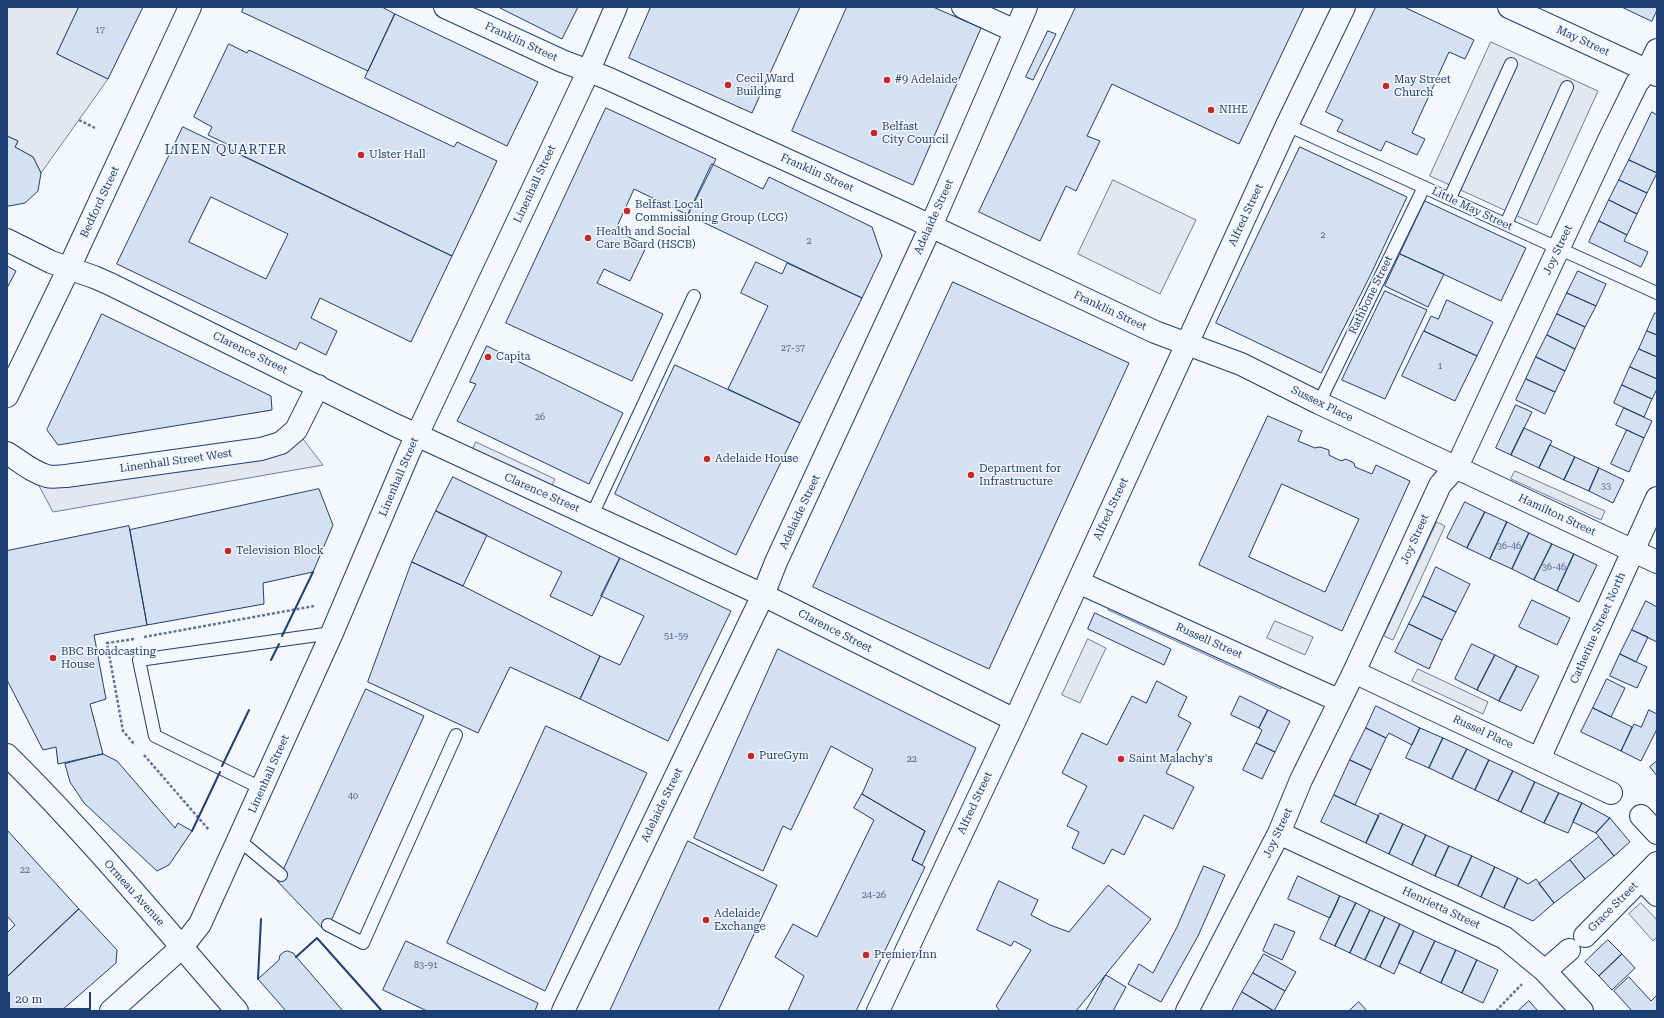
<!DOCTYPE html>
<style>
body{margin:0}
#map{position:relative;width:1664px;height:1018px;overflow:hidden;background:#f4f7fb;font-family:"Roboto Serif",serif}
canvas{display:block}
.frame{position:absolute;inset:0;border:8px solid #1d3f73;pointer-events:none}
.scale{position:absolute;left:8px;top:992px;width:83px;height:18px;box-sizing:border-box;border:2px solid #1d3f73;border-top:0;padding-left:5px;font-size:12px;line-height:14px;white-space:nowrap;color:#1d3f73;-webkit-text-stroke:3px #f4f7fb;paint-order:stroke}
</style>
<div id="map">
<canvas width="1664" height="1018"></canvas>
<div class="frame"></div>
<div class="scale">20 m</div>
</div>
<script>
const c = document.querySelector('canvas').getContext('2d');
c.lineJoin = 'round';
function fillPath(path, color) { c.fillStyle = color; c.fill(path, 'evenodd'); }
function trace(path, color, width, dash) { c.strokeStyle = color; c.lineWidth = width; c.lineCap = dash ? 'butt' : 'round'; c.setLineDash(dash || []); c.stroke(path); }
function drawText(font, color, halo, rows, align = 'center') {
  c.font = font + ' "Roboto Serif",serif'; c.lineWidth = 3; c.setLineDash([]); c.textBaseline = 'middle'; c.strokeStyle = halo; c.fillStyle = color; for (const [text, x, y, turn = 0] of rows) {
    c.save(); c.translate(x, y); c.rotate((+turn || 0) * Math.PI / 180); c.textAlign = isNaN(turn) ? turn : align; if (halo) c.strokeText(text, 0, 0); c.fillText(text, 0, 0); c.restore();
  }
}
const parking = new Path2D(`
 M7,7H79L57,54L108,79L41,173L33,157L15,147L18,141L7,136Z
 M1491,42L1598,91L1537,225L1430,176Z
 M1113,180L1196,220L1160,294L1078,254Z
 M296,430L323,465L53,512L30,469L261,449Z
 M476,442L555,479L551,487L473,449Z
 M1515,471L1605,511L1601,520L1511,479Z
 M1437,522L1445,526L1393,640L1384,636Z
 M1112,602L1284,682L1281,689L1108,610Z
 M1275,621L1313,637L1305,655L1267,638Z
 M1088,639L1106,648L1080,703L1062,695Z
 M1418,669L1488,702L1483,714L1412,681Z
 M1641,903L1657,920V937L1653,941L1629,914Z`);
fillPath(parking, '#e3e8f0');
trace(parking, '#687fa3', 1);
const building = new Path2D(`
 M79,7H143L108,79L57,54Z
 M244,7H382L395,14L368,71L242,12Z
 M501,7H578L562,39L500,8Z
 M651,7H800L752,113L629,58Z
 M847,7H933L981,28L913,185L792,131Z
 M1076,7H1304L1239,144L1112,84L1087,136L1100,141L1076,191L1066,186L1040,241L979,212Z
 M1376,7H1404L1474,40L1465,59L1449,52L1412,133L1425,139L1417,155L1386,141L1381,151L1337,131L1343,120L1326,112Z
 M1622,7H1657V10L1652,21Z
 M395,14L538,82L507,146L365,78Z
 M1048,31L1056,34L1033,80L1026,77Z
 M229,44L247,53L249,50L454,147L457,142L497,161L452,256L226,148L227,144L208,135L212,127L194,117Z
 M606,108L716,159L688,215L634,189L615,231L647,245L630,281L604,269L597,283L663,314L632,381L506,323Z
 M1652,112L1657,115V173L1629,160Z
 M183,127L452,256L411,342L320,298L311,318L337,331L326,355L300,342L296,350L117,264ZM211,197L288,234L266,279L189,242Z
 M7,136L18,141L15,147L33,157L41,173L38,191L25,203L9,206H7Z
 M1300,147L1407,197L1371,274L1321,373L1216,323Z
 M1629,160L1657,173L1647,193L1619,180Z
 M712,164L763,189L769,177L872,227L882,256L862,298L688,215Z
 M1619,180L1647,193L1637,214L1609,200Z
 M1609,200L1637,214L1627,235L1599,221Z
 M1425,201L1526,248L1501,301L1400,254Z
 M1599,221L1627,235L1624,241L1648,252L1641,267L1589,242Z
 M1400,254L1444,274L1428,307L1385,286Z
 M756,262L782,274L787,263L862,298L800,423L728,389L768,306L741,293Z
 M7,266L16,271L7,288Z
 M1578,271L1606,284L1596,306L1567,293Z
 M953,282L1129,363L989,669L813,587Z
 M1385,291L1427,310L1385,399L1342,380Z
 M1567,293L1596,306L1585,327L1557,314Z
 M1447,300L1493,322L1477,356L1424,331L1431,316L1438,319Z
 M1655,313L1657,314V335L1647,331Z
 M102,314L271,396L272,410L58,445L47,430Z
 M1557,314L1585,327L1575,349L1547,335Z
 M1424,331L1477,356L1455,401L1402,376Z
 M1647,331L1657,335V357L1639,349Z
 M1547,335L1575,349L1565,371L1536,357Z
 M487,346L623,413L589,484L457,421L476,384L470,382Z
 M1639,349L1657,357V379L1630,367Z
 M1536,357L1565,371L1555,392L1526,379Z
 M675,365L800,423L736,555L615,494Z
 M1630,367L1657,379V389L1652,399L1622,385Z
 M1526,379L1555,392L1545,414L1516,400Z
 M1622,385L1652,399L1644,417L1614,403Z
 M1516,405L1532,412L1511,455L1496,448Z
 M1624,408L1652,421L1644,438L1616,425Z
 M1268,416L1302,431L1298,441L1315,448L1320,447L1329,450V455L1341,461L1346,459L1354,463L1355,467L1372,474L1376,465L1410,481L1342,631L1199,565ZM1282,484L1359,519L1325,592L1249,557Z
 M1524,428L1552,441L1539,468L1511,455Z
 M1627,430L1644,438L1629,472L1611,464Z
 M1550,445L1575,457L1564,480L1539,468Z
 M1575,457L1599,468L1589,491L1564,480Z
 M1599,468L1624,480L1613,503L1589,491Z
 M453,477L620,558L592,616L550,596L562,572L436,511Z
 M319,489L333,525L313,572L263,583L264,604L147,625L130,530Z
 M1465,502L1485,512L1467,548L1447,538Z
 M436,511L487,535L463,586L412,562Z
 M1485,512L1507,522L1490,559L1467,548Z
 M1507,522L1529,533L1512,569L1490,559Z
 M129,526L147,625L94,635L106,699L90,704L103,754L58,764L56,747L43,750L7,680V551Z
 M1529,533L1552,544L1534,580L1512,569Z
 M1552,544L1574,554L1557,591L1534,580Z
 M1574,554L1597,565L1579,602L1557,591Z
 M620,558L731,611L668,741L580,699L600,656L620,665L644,616L601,596Z
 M412,562L463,586L600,656L580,699L510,667L478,733L368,682Z
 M1436,567L1470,584L1456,612L1423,596Z
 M1423,596L1456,612L1442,640L1409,624Z
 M1532,600L1570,618L1557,645L1519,627Z
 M1646,601L1657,607V642L1632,630Z
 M1095,613L1171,649L1164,665L1088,629Z
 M1409,624L1442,640L1429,669L1395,652Z
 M1632,630L1648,637L1636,662L1620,654Z
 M1472,644L1495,655L1477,690L1455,679Z
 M778,649L976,748L922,865L912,860L925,831L862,794L873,769L831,746L791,830L783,826L763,871L694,838Z
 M1620,654L1647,667L1637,688L1610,676Z
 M1495,655L1517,666L1499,701L1477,690Z
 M1517,666L1539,676L1521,711L1499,701Z
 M1607,679L1625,688L1611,717L1593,708Z
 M1157,681L1187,697L1178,716L1191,723L1166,773L1194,787L1173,829L1144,815L1124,855L1112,849L1104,864L1072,848L1079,832L1067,826L1087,786L1062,773L1082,733L1107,745L1132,696L1146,703Z
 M366,689L424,716L326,932L278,882Z
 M1240,696L1268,710L1259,728L1231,715Z
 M1376,706L1420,728L1412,745L1389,733L1386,738L1366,728Z
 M1593,708L1632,727L1621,751L1581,732Z
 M1268,710L1290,721L1275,752L1256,743L1262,730L1259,728Z
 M1649,710L1657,714V729L1641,761L1621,751L1634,724L1641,727Z
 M546,726L647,773L545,991L447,943Z
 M1366,728L1386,738L1371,770L1350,760Z
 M1420,728L1443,738L1429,768L1406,758Z
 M1443,738L1467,749L1452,779L1429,768Z
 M1256,743L1275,752L1262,779L1243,770Z
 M1467,749L1489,760L1475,790L1452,779Z
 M103,754L117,761L175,828L178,823L192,831L169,865L157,871L84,803L70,782L65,764Z
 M1350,760L1371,770L1355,805L1334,795Z
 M1489,760L1513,771L1498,801L1475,790Z
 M1657,761V776L1650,767Z
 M1513,771L1535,782L1521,812L1498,801Z
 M1535,782L1559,793L1544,823L1521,812Z
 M1559,793L1582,803L1568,833L1544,823Z
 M862,794L925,831L912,860L925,867L856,1011H788L804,976L775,957L793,924L817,937L874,820L854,808Z
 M1334,795L1379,816L1366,843L1321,822Z
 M1582,803L1610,818L1596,833L1573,822Z
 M1380,813L1403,824L1389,854L1366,843Z
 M1610,818L1630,842L1614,856L1596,833Z
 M1403,824L1426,835L1412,865L1389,854Z
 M7,830L79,909L7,977V933L15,925L7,916Z
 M1426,835L1449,846L1435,876L1412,865Z
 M1599,837L1614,856L1585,879L1570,860Z
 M688,841L777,885L718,1011H610Z
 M1449,846L1472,856L1458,886L1435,876Z
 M1472,856L1495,867L1481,897L1458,886Z
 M1570,860L1585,879L1554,903L1539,884Z
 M1204,866L1225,875L1198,936L1161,1002L1128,984L1139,964L1153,973L1177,927Z
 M1495,867L1518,878L1504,908L1481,897Z
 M1298,876L1340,896L1330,918L1288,899Z
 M1518,878L1528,884L1536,879L1554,903L1533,921L1504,908Z
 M999,881L1038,900L1031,915L1050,925L1069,932L1108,885L1151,919L1076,1011H1000L996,1006L1031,950L1014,941L1011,946L977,930Z
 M1340,896L1356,903L1335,946L1320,939Z
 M1356,903L1370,910L1350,953L1335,946Z
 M79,909L117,950L116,963L61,1011H7V977Z
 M1370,910L1385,917L1365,960L1350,953Z
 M1385,917L1400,924L1380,967L1365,960Z
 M1275,924L1295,932L1282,960L1263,951Z
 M1400,924L1414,931L1394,974L1380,967Z
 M1414,931L1435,941L1420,973L1399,963Z
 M1608,940L1622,954L1599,976L1585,962Z
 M406,941L538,1003L535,1011H427L383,990Z
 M1435,941L1456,950L1441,983L1420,973Z
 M1456,950L1477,960L1462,993L1441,983Z
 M288,951L293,953L343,1011H286L258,979L279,960L280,955L284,952Z
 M1264,954L1296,972L1285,991L1253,973Z
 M1622,954L1635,968L1612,990L1599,976Z
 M1477,960L1498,970L1483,1003L1462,993Z
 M1253,973L1285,991L1274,1011L1242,992Z
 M1106,975L1126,987L1113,1011H1086Z
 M1629,977L1651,1001L1657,995V1011H1632L1614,991Z
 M1242,992L1274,1011H1232Z
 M1529,1001L1538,1011H1518Z
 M1359,1002L1367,1011H1349Z`);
fillPath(building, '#d5e0f0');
trace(building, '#1d3f73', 1);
const service = new Path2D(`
 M1287,125L1657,293
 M1450,198L1511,64
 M1506,224L1567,87
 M1319,403L1424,187
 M592,515L694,296
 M263,789L155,736L139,660L332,633
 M239,840L281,875
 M328,925L363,943L456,735`);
const minor = new Path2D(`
 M445,7L562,61L607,78L903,213L1155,332L1241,364L1319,403L1657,562
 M963,7L1015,31
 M7,240L51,262L94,277L110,284L395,425L763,595L1015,720
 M7,453C20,461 32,472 47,476C53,478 60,476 66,476L261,449L281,443L296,430L318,386
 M1078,582L1340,701
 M1354,672L1611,793
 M1539,759L1657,498
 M1641,816L1657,833
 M1279,833L1505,938L1545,971L1582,1011
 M1641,879L1657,895
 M1585,936L1657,863
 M1545,971L1569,950
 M111,1011L182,947L200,924L332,633L409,452L589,70L616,7
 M563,1011L763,595L776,562L931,226L1026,7
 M878,1011L1015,720L1287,125L1344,7
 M1187,1011L1279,833L1301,780L1354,672L1440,485L1456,467L1462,456L1609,140L1637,83L1647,71L1657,50`);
const tertiary = new Path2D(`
 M7,755C89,836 162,925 237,1011`);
const primary = new Path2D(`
 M1509,7L1657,75
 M7,396L69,268L190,7`);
trace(service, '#1d3f73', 14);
trace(minor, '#1d3f73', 24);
trace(tertiary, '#1d3f73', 24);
trace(primary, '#1d3f73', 24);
trace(new Path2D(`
 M79,120L95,128
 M144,637L314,606
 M134,639L107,643L123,731L135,745
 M144,755L209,830
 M1496,1011L1522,984`), '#5e769c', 2.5, [3, 2]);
trace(service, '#f4f7fb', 12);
trace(minor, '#f4f7fb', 22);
trace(tertiary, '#f4f7fb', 22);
trace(primary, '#f4f7fb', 22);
trace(new Path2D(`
 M282,636L313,572
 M271,660L279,644
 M222,766L249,710
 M192,831L220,772
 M296,957L317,938L382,1011
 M258,979L261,919`), '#1d3f73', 2);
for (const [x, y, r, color] of [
 [887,80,4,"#c62828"],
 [728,85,4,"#c62828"],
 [1386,86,4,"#c62828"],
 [1211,110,4,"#c62828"],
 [874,133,4,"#c62828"],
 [361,155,4,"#c62828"],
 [627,211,4,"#c62828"],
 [588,238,4,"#c62828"],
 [488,357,4,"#c62828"],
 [707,459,4,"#c62828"],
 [971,475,4,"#c62828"],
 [228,551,4,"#c62828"],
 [53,658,4,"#c62828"],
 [751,756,4,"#c62828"],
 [1121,759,4,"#c62828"],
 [706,920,4,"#c62828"],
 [866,955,4,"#c62828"]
]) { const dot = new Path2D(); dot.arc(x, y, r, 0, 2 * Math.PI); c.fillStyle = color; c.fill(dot); trace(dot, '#f4f7fb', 1.5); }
drawText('9px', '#4b6792', null, [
 ["17",100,30],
 ["2",1323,235],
 ["2",809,241],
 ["27-37",793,348],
 ["1",1440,366],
 ["26",540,417],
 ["33",1606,486],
 ["36-46",1509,546],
 ["36-46",1554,567],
 ["51-59",676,636],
 ["22",912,759],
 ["40",353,796],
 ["22",25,870],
 ["24-26",874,895],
 ["83-91",426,965]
]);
drawText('11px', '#1d3f73', '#f4f7fb', [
 ["May Street",1583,41,25],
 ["Franklin Street",521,42,25],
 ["Franklin Street",817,173,24],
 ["Linenhall Street",535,184,-65],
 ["Bedford Street",100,202,-65],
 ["Little May Street",1472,209,25],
 ["Alfred Street",1246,215,-65],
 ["Adelaide Street",934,217,-66],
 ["Joy Street",1558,250,-65],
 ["Rathbone Street",1371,295,-64],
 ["Franklin Street",1110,311,25],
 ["Clarence Street",250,353,26],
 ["Sussex Place",1322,404,26],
 ["Linenhall Street West",176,461,-8],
 ["Linenhall Street",399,477,-67],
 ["Clarence Street",542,493,24],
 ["Alfred Street",1111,509,-65],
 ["Adelaide Street",800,512,-65],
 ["Hamilton Street",1557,515,25],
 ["Joy Street",1415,539,-66],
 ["Catherine Street North",1598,628,-66],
 ["Clarence Street",835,631,27],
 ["Russell Street",1209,641,24],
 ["Russel Place",1483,732,25],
 ["Linenhall Street",269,774,-66],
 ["Alfred Street",975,803,-65],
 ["Adelaide Street",662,805,-64],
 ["Joy Street",1278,833,-65],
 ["Ormeau Avenue",134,893,48],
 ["Grace Street",1613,907,-45],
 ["Henrietta Street",1441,908,25]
]);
drawText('11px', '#1d3f73', '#f4f7fb', [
 ["Cecil Ward",736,79],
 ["Building",736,92],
 ["#9 Adelaide",895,80],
 ["May Street",1394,80],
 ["Church",1394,93],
 ["NIHE",1219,110],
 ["Belfast",882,127],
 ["City Council",882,140],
 ["Ulster Hall",369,155],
 ["Belfast Local",635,205],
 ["Commissioning Group (LCG)",635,218],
 ["Health and Social",596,232],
 ["Care Board (HSCB)",596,245],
 ["Capita",496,357],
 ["Adelaide House",715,459],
 ["Department for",979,469],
 ["Infrastructure",979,482],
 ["Television Block",236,551],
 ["BBC Broadcasting",61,652],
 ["House",61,665],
 ["PureGym",759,756],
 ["Saint Malachy's",1129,759],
 ["Adelaide",714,914],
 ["Exchange",714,927],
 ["Premier Inn",874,955]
], 'left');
c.letterSpacing = '1px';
drawText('13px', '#1d3f73', '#f4f7fb', [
 ["LINEN QUARTER",226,150]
]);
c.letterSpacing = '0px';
</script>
